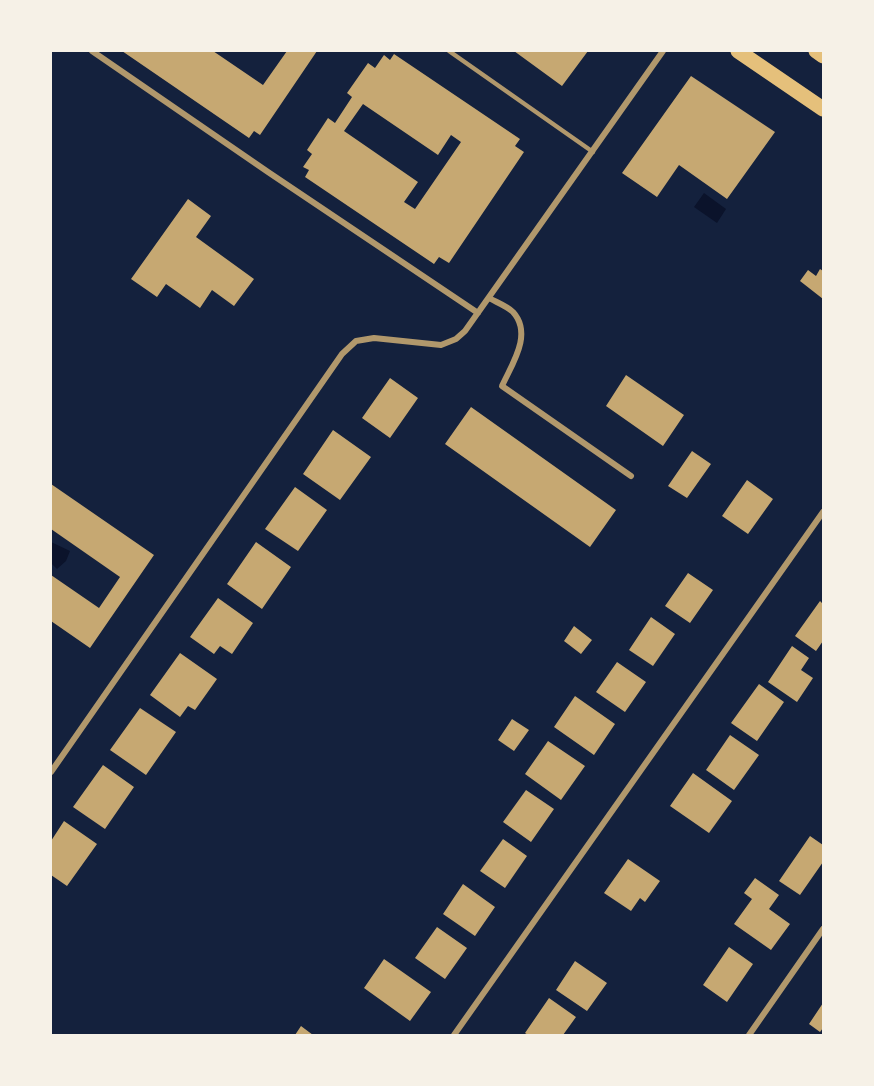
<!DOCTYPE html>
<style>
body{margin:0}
#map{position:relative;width:874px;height:1086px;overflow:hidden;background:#14213d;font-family:Ubuntu,sans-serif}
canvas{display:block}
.frame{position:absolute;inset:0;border:52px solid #f6f1e7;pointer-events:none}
</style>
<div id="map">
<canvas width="874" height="1086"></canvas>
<div class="frame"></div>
</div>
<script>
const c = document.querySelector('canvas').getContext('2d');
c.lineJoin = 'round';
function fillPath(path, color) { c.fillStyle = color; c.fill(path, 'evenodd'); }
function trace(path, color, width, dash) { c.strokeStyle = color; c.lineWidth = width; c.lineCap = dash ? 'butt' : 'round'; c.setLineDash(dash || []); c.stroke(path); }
fillPath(new Path2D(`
 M704,193L726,209L717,223L694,207Z
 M51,542L70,551L66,561L57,569L51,563Z`), '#0b132b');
fillPath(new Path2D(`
 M122,51H213L263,85L287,51H317L260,135L254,131L249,138Z
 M514,51H588L562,86Z
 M394,54L520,139L515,146L524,152L449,263L439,257L434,264L305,177L309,170L303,167L312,154L307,150L328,118L335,123L352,97L347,93L368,63L375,68L384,55L390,60ZM363,104L438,155L451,135L461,142L415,209L404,202L418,182L344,131Z
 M691,76L775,132L727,199L679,165L657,197L622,173Z
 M188,199L211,216L196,237L254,279L234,306L212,290L200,308L166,284L157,297L131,279Z
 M820,269L823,271V299L800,281L808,270L816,276Z
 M626,375L684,415L663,446L606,406Z
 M390,378L418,398L390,438L362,418Z
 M471,407L616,510L590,547L445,444Z
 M333,430L371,457L340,500L303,474Z
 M692,451L711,464L687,498L668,486Z
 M747,480L773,499L748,534L722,516Z
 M51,484L154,555L90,648L51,621V575L99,608L120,577L51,529Z
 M295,487L327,510L298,551L265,529Z
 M256,542L291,567L262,609L227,584Z
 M688,573L713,590L690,623L665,606Z
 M218,598L253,623L232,654L220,646L214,654L190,637Z
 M820,601L823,604V641L816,651L795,636Z
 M651,617L675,634L653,666L629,650Z
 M574,626L592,640L581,654L564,641Z
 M792,646L809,658L801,670L813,678L797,702L768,682Z
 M180,653L217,679L195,710L188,706L180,717L150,695Z
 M617,662L646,682L625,712L596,692Z
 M759,684L784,702L757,741L731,723Z
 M575,696L615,724L594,755L554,727Z
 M140,708L176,732L146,775L110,750Z
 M512,719L529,730L514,751L498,740Z
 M730,735L759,755L734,790L706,770Z
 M548,741L585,766L561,800L525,774Z
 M103,765L134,787L105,829L73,807Z
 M693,773L732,801L709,833L670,806Z
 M526,790L554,809L531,842L503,822Z
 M64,821L97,844L67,886L51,875V841Z
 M810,836L823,845V862L800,895L779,881Z
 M503,839L527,856L505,888L480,871Z
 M628,859L660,881L645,902L640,898L631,911L604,893Z
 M755,878L779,895L769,909L790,924L771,950L734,924L752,899L744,893Z
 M463,884L495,907L475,936L443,914Z
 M437,927L467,948L445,979L415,958Z
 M729,947L753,964L727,1002L703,985Z
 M384,959L431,992L410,1021L364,988Z
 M575,961L607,983L587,1011L556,990Z
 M549,998L576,1017L563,1035H528L525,1033Z
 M823,1003V1028L820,1032L809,1024Z
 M301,1026L313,1035H295Z`), '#c6a872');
trace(new Path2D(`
 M449,51L593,152`), '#b1986c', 4.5);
trace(new Path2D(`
 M92,51L268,172L478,313
 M489,298C496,302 507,306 513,312C533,334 512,364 502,386L631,476
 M51,772L342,354L356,341L374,338L441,345L456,339L465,331L663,51
 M454,1035L823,512
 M749,1035L823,929`), '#b1986c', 6);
trace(new Path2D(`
 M738,51L823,109
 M816,51L823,56`), '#e5c07b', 15);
</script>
